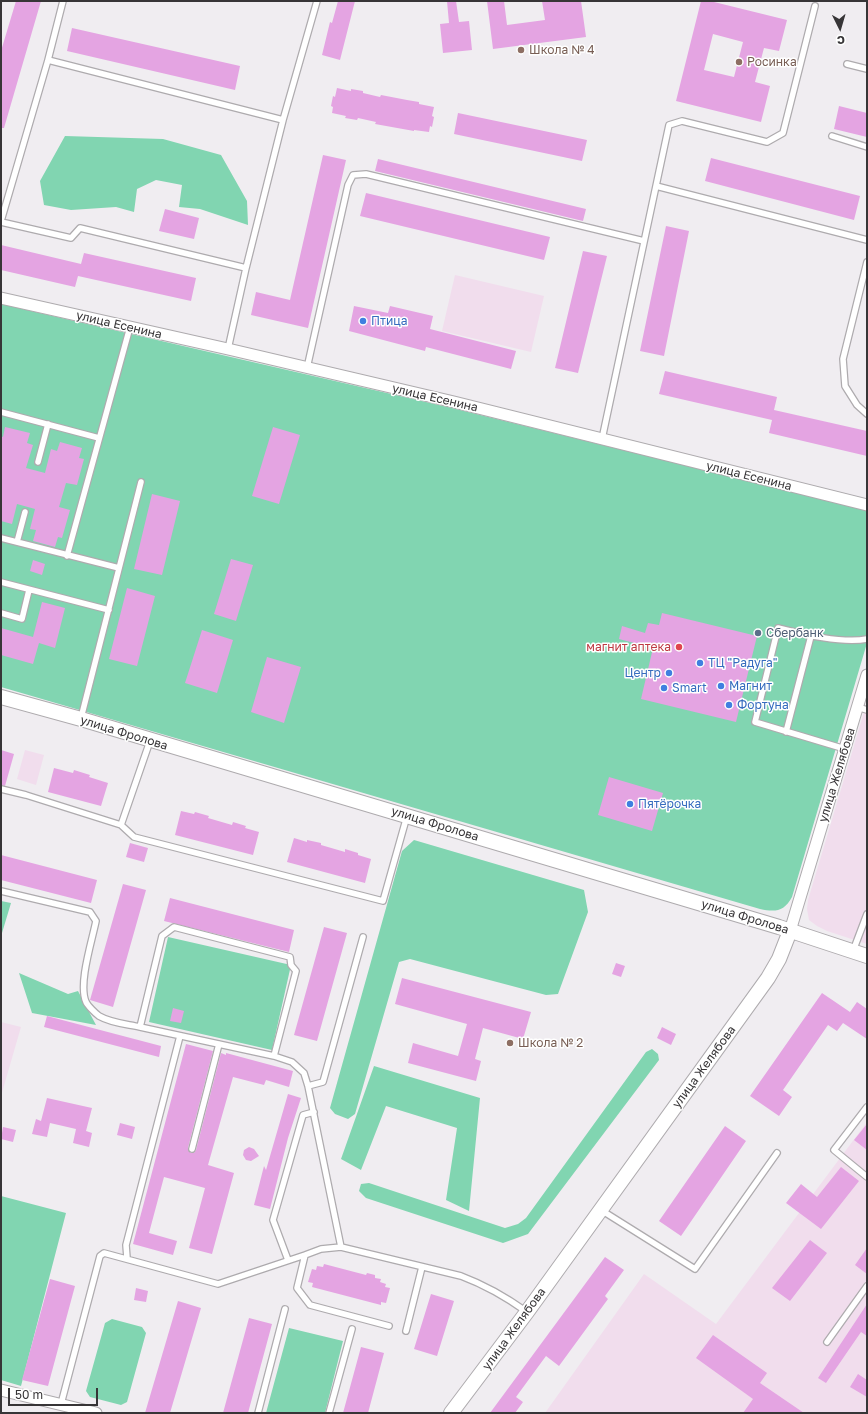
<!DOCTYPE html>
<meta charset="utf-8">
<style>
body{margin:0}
#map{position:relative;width:868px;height:1414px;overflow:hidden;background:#f0edf1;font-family:"Golos Text",sans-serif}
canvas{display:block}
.frame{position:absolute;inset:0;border:2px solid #373537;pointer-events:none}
.north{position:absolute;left:820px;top:8px;width:40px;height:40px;-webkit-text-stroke:3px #fff;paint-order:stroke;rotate:175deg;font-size:11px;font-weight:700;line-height:16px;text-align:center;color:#373537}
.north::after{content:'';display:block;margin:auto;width:14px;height:18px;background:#373537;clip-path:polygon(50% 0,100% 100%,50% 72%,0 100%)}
.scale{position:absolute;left:8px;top:1388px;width:90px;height:18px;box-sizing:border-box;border:2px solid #373537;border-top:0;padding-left:5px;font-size:12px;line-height:14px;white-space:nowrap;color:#373537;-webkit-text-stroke:3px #fff;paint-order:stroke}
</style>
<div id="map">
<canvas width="868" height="1414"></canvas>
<div class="frame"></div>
<div class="north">С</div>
<div class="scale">50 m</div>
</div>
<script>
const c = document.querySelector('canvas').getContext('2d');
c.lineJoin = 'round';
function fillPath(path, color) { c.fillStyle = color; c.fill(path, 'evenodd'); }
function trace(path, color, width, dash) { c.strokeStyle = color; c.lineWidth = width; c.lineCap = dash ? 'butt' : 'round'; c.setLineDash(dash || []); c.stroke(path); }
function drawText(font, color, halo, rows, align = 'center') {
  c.font = font + ' "Golos Text",sans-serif'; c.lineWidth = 3; c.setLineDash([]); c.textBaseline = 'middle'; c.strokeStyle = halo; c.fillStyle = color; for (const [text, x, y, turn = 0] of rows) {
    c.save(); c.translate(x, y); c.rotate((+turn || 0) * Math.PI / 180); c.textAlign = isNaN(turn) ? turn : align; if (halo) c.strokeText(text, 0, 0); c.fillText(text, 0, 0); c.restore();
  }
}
fillPath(new Path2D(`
 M455,275L544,296L531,352L442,331Z
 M867,702V944L827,931L817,926L809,920L807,909L808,900Z
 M25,750L44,755L36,785L17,779Z
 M1,1022L21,1027L1,1096Z
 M867,1122V1413H545L644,1274L716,1324Z`), '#f1dded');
fillPath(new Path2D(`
 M65,136L163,139L221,155L247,201L248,225L200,209L179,207L182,185L156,180L137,189L134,212L116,207L71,210L44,205L40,181Z
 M1,304L452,408L867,510V643L792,897C784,912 775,912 760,909L1,687Z
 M414,840L584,890L588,912L558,994L546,995L410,959L399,962L355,1114L348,1119L335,1114L330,1108L402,851Z
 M1,901L11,903L2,933L1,932Z
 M168,937L291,965L272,1050L149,1022Z
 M19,973L68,994L78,991L96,1025L32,1013Z
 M652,1049L658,1054L659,1060L528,1234L503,1243L366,1198L359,1191L361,1184L369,1183L505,1228L518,1224L526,1218L646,1052Z
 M374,1066L480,1098L469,1211L446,1200L457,1128L386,1106L361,1170L341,1159Z
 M1,1196L66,1213L21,1386L1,1380Z
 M112,1319L142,1327L146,1333L127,1402L121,1405L90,1397L86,1391L105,1323Z
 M289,1328L343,1341L325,1413H266Z`), '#81d5b1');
fillPath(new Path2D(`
 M16,1H41L4,128H1V51Z
 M338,1H355L340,60L322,55L330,22L332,23Z
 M447,1H456L459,22L469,21L472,50L443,53L440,24L449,23Z
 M487,1H504L507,25L545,20L542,1H581L586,37L493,49Z
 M701,1H710L787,20L779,51L764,48L755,82L770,86L761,122L676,101ZM713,34L743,42L734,77L704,70Z
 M72,28L240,66L235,90L67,51Z
 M337,88L351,91V89L363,91V93L380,97L381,95L407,100L419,102V104L434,107L432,116L434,117L432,127L430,126L429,132L414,130V131L375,124L376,122L358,118L357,120L345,118L346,116L332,113L333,107L331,106L333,96L335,97Z
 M839,106L867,113V137L834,129Z
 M458,113L587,140L582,161L454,134Z
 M323,155L346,160L308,328L251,315L256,292L290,300Z
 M711,158L860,196L854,220L705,181Z
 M378,159L586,209L583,221L375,171Z
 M366,193L550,237L544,260L360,216Z
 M165,209L199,218L194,239L159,231Z
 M666,226L689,231L664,356L640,351Z
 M1,245L81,264L84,253L196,278L191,301L78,276L75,287L1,270Z
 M583,251L607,256L578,373L555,368Z
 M354,306L388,313L390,306L433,316L430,329L516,351L511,369L426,347L425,351L349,331Z
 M665,371L777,397L774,410L867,431V456L769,433L772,420L659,394Z
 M5,427L30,433L27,443L33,445L26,468L45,473L51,449L57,451L60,442L82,448L79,458L84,459L77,485L66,483L59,507L70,510L62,538L58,537L55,547L33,541L36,530L30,529L35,509L17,504L12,524L1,521V436L3,437Z
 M273,427L300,435L279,504L252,496Z
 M152,494L180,501L162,575L134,569Z
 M231,559L253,565L236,621L214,614Z
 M33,560L45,564L42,575L30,571Z
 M127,588L155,596L137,666L109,659Z
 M42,602L65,608L55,648L39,643L33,664L1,655V628L33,637Z
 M662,613L757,636L736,722L641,699L653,648L619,639L622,626L645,633L648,623L659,625Z
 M202,630L233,640L217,693L185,683Z
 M267,657L301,667L284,723L251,712Z
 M1,750L14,754L5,786L1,785Z
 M54,768L73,773L74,770L90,775L89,777L108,783L101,806L48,792Z
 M609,777L663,793L652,831L598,815Z
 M181,811L194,814L195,812L209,816L208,818L232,825L233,822L246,826L245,828L259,832L253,855L175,835Z
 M294,838L307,842V840L321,843V845L345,852V849L358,853V855L371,859L365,883L287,862Z
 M130,843L148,848L144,862L126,857Z
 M1,855L97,880L91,903L1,880Z
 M123,884L146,890L113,1007L90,1000Z
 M170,898L294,930L289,952L164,921Z
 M324,927L347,933L317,1041L294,1035Z
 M616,963L625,966L621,977L612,974Z
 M402,978L531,1012L523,1039L483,1028L475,1059L481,1061L476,1081L408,1063L413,1043L458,1056L467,1024L395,1004Z
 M822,993L850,1012L857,1002L867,1009V1039L843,1023L837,1031L828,1025L783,1090L792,1097L779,1116L750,1096Z
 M173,1008L184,1011L181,1023L170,1021Z
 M47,1016L161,1046L159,1057L44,1027Z
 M662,1027L676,1034L671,1045L657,1038Z
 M186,1044L213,1051L188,1148V1150L191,1153H194L196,1150L221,1053L226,1055V1053L293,1071L289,1087L266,1080L264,1085L233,1077L208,1165L234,1173L212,1254L189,1248L205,1188L164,1177L149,1233L177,1241L173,1255L133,1244Z
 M288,1094L301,1098L288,1138L270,1209L254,1205L264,1166L266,1170Z
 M47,1098L92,1108L86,1131L92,1133L89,1147L73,1143L76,1129L50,1123L47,1137L32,1134L36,1119L41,1121Z
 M120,1123L135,1127L132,1139L117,1135Z
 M867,1124V1150L854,1140Z
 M725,1126L746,1141L681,1236L659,1221Z
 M3,1127L16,1130L13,1142L1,1139Z
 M249,1147L254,1149L259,1156L251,1161L246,1160L243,1155L244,1150Z
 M841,1167L859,1181L821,1229L786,1203L801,1184L817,1197Z
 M810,1240L827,1253L790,1301L772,1288Z
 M867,1248V1274L855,1265Z
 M605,1257L624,1270L605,1296L608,1299L559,1366L546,1356L516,1397L523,1402L515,1413H490Z
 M324,1264L366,1275L367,1273L375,1275V1278L381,1279L380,1282L386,1284L385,1287L390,1288L386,1303L381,1302V1305L312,1287L313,1283L308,1282L312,1269L316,1270L317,1266L323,1267Z
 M50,1279L75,1286L48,1386L22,1380Z
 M136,1288L148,1291L146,1302L134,1300Z
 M431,1294L454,1301L437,1356L414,1349Z
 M178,1301L201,1308L170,1413H145Z
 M867,1304V1336L861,1332L826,1383L818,1378Z
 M249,1318L272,1324L248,1413H223Z
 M713,1335L767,1373L760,1383L804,1413H743L753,1399L696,1358Z
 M361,1347L384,1353L368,1413H343Z
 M858,1374L867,1380V1397L850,1387Z`), '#e4a4e2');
const service = new Path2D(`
 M48,60L283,120
 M847,64L867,69
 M832,136L867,147
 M656,186L867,240
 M1,221L48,60L63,1
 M1,222L71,238L80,228L246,268L228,349
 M867,262L843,359L845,386L857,405L867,414
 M246,268L283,120L317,1
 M307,368L348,185L353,175L366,174L644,241
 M1,412L99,438
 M602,439L669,125L682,121L767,142L783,133L815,6
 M38,462L48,424
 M1,538L119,568
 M17,542L25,512
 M67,556L130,327
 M1,582L109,610
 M1,613L22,619L29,590
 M857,707L867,710
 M81,718L141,482
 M786,732L811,636
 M150,741L121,825L134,837L383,901L407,816
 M845,749L755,722L778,628C802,634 843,644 867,639
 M1,789L26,795L121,825
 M1,891L90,912L96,921C92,941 78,984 86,1002C88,1006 95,1013 99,1016C111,1023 126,1024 140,1027L162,936L174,927L290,957L291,965L296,971L274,1056L292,1062L304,1073L308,1086L341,1247
 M853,951L867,914
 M140,1027L274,1056
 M308,1086L323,1082L363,937
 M867,1107L834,1150L867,1177
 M192,1149L219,1044
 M601,1210L695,1269L777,1153
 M127,1258L126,1245L180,1036
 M288,1260L273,1220L303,1115L314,1112
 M389,1326L310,1305L297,1288L305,1255L321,1249L341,1247L461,1276C485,1285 506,1297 527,1312
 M406,1331L422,1267
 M827,1342L867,1286
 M61,1404L100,1256L104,1253L218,1284L305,1255
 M258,1413L285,1309
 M329,1413L352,1329`);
const minor = new Path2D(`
 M1,298L228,349L454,402L867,505
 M790,931L867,675
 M1,1390L96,1413`);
const tertiary = new Path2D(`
 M1,697L81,719L779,927L867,956
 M451,1413L527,1312L768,978L779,959L790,931`);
trace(service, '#aeabae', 8);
trace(minor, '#aeabae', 13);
trace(tertiary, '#aeabae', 16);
trace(service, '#fff', 5.5);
trace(minor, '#fff', 11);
trace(tertiary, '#fff', 14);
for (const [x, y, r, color] of [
 [521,50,4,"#8d6e63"],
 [739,62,4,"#8d6e63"],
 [363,321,4,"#3f7fe0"],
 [758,633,4,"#5c6f8a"],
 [679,647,4,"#e0444e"],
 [700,663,4,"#3f7fe0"],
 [669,673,4,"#3f7fe0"],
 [721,686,4,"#3f7fe0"],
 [664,688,4,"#3f7fe0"],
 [729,705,4,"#3f7fe0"],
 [630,804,4,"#3f7fe0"],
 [510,1043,4,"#8d6e63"]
]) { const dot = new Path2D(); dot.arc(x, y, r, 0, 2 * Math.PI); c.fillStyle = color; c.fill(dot); trace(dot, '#fff', 1.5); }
drawText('12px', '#785e54', '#fff', [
 ["Школа № 4",529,50],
 ["Росинка",747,62],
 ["Школа № 2",518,1043]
], 'left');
drawText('12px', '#366cbe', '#fff', [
 ["Птица",371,321],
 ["ТЦ \"Радуга\"",708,663],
 ["Центр",661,673,"right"],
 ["Магнит",729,686],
 ["Smart",672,688],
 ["Фортуна",737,705],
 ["Пятёрочка",638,804]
], 'left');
drawText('12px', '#373537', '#fff', [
 ["улица Есенина",119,325,13],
 ["улица Есенина",435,398,13],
 ["улица Есенина",749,476,14],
 ["улица Фролова",124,733,17],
 ["улица Желябова",837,775,-73],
 ["улица Фролова",435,824,17],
 ["улица Фролова",745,917,17],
 ["улица Желябова",704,1067,-54],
 ["улица Желябова",514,1329,-54]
]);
drawText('12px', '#4e5e75', '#fff', [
 ["Сбербанк",766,633]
], 'left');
drawText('12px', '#be3a42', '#fff', [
 ["магнит аптека",671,647]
], 'right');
</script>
